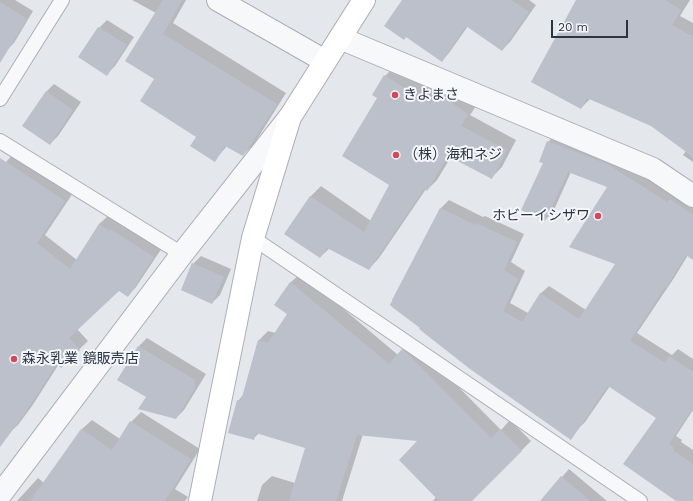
<!DOCTYPE html>
<meta charset="utf-8">
<style>
body{margin:0}
#map{position:relative;width:693px;height:501px;overflow:hidden;background:#e4e7ec;font-family:"Work Sans",sans-serif}
canvas{display:block}
.scale{position:absolute;left:551px;top:20px;width:77px;height:18px;box-sizing:border-box;border:2px solid #2b3445;border-top:0;padding-left:5px;font-size:12px;line-height:14px;white-space:nowrap;color:#2b3445;-webkit-text-stroke:3px #f4f6f9;paint-order:stroke}
</style>
<div id="map">
<canvas width="693" height="501"></canvas>
<div class="scale">20 m</div>
</div>
<script>
const c = document.querySelector('canvas').getContext('2d');
c.lineJoin = 'round';
function fillPath(path, color) { c.fillStyle = color; c.fill(path, 'evenodd'); }
function trace(path, color, width, dash) { c.strokeStyle = color; c.lineWidth = width; c.lineCap = dash ? 'butt' : 'round'; c.setLineDash(dash || []); c.stroke(path); }
function drawText(font, color, halo, rows, align = 'center') {
  c.font = font + ' "Work Sans","Noto Sans JP",sans-serif'; c.lineWidth = 4; c.setLineDash([]); c.textBaseline = 'middle'; c.strokeStyle = halo; c.fillStyle = color; for (const [text, x, y, turn = 0] of rows) {
    c.save(); c.translate(x, y); c.rotate((+turn || 0) * Math.PI / 180); c.textAlign = isNaN(turn) ? turn : align; if (halo) c.strokeText(text, 0, 0); c.fillText(text, 0, 0); c.restore();
  }
}
fillPath(new Path2D(`
 M0,0H15L33,11L14,43L6,51L0,47Z
 M132,0H186L173,23L286,93L254,144L243,155L227,146L215,160L155,78L156,13Z
 M405,0H529L536,5L510,42L502,50L468,26L449,53L442,61L407,36L404,39Z
 M578,0H690L680,16L693,23V162L683,155L686,151L652,125L590,99L581,108Z
 M107,20L134,37L115,66L107,74L99,28Z
 M395,66L439,93L448,84L478,103L470,115L516,140L502,167L492,177L451,157L437,180L427,190L426,189L379,258L369,269L330,248L320,257L286,234L311,196L321,186L371,221L391,184L378,98L385,76Z
 M54,84L81,102L58,136L50,144L46,92Z
 M556,134L615,156L693,201V251L688,255L674,278L637,333L672,355L678,349L693,359V410L676,436L682,440L681,442L693,450V501H678L658,418L610,386L585,422L577,430L421,328L390,305L441,208L449,200L483,217L485,216L524,234L511,262L525,271L510,303L528,313L540,294L549,286L586,310L616,264L608,186L571,172L553,212L545,220L544,162L548,142Z
 M14,153L73,193L45,235L77,260L99,224L108,216L118,223L119,221L162,248L136,287L128,296L119,290L77,329L88,341L61,367L59,364L32,406L18,425L9,433L0,426V169Z
 M201,256L231,269L220,295L212,303L193,264Z
 M301,273L398,355L412,341L414,342L501,430L510,420L531,441L471,501H433L436,497L419,440L363,434L342,501H257L262,485L272,476L295,483L306,447L259,433L253,439L238,401L243,395L258,341L268,331L276,333L289,314L276,305L291,282Z
 M147,338L206,374L184,410L176,418L147,397L119,380L139,346Z
 M141,412L200,449L175,489L188,497L185,501H17L38,478L44,483L82,429L92,420L120,439L131,422Z
 M569,469L607,501H541Z`), '#0003');
fillPath(new Path2D(`
 M163,0H182L163,34L277,104L243,156L225,146L215,162L190,146L196,137L140,101L154,79L125,61Z
 M402,0H511L529,12L502,51L466,26L442,62L406,37L404,40L384,26Z
 M576,0H665L681,10L672,25L693,37V157L651,126L587,98L581,109L531,82Z
 M0,2L27,19L0,63Z
 M98,27L127,45L107,76L78,57Z
 M384,75L430,104L437,93L468,114L461,126L507,150L492,179L448,156L427,191L424,189L369,270L327,248L320,258L284,234L310,196L364,232L389,185L342,156L377,98L372,95Z
 M46,91L73,110L50,145L22,126Z
 M547,141L607,164L667,202L670,199L693,215V260L686,255L666,288L665,287L630,341L665,363L669,356L693,372V408L669,444L674,448L673,450L693,464V501H676L623,464L656,418L608,386L571,440L470,369L419,329L420,328L392,307V300L440,208L475,225L476,223L517,242L504,270L518,279L503,311L522,322L540,293L579,319L615,264L569,247L607,187L568,172L545,221L521,210L543,163L539,162Z
 M0,158L65,201L37,243L70,269L99,224L109,231L110,229L154,257L128,297L119,291L69,338L80,350L61,368L57,364L23,416L0,447Z
 M192,263L224,277L212,304L181,290Z
 M290,282L389,364L402,349L405,351L491,438L500,429L522,451L472,501H439L399,460L417,441L357,435L336,501H289L305,448L256,433L254,440L228,433L237,400L241,401L258,340L268,343L287,314L274,305Z
 M138,346L195,380V388L176,419L138,409L146,397L117,380Z
 M130,421L191,459L165,501H30L81,429L112,450Z
 M561,476L590,501H540Z`), '#bbc0ca');
const lane = new Path2D(`
 M0,99L62,0
 M0,141L182,254
 M253,238L640,501`);
const street = new Path2D(`
 M218,0L325,61
 M340,38L653,169L693,196
 M0,495L182,254L289,118`);
const secondary = new Path2D(`
 M200,501L253,238L290,117L364,0`);
trace(lane, '#a9aeb7', 16);
trace(street, '#a9aeb7', 24);
trace(secondary, '#a9aeb7', 24);
trace(lane, '#f7f8fa', 14);
trace(street, '#f7f8fa', 22);
trace(secondary, '#fff', 22);
for (const [x, y, r, color] of [
 [395,95,4,"#d1495b"],
 [396,155,4,"#d1495b"],
 [598,216,4,"#d1495b"],
 [14,359,4,"#d1495b"]
]) { const dot = new Path2D(); dot.arc(x, y, r, 0, 2 * Math.PI); c.fillStyle = color; c.fill(dot); trace(dot, '#f4f6f9', 1.5); }
drawText('14px', '#2b3445', '#f4f6f9', [
 ["きよまさ",403,95],
 ["（株）海和ネジ",404,155],
 ["ホビーイシザワ",590,216,"right"],
 ["森永乳業 鏡販売店",22,359]
], 'left');
</script>
